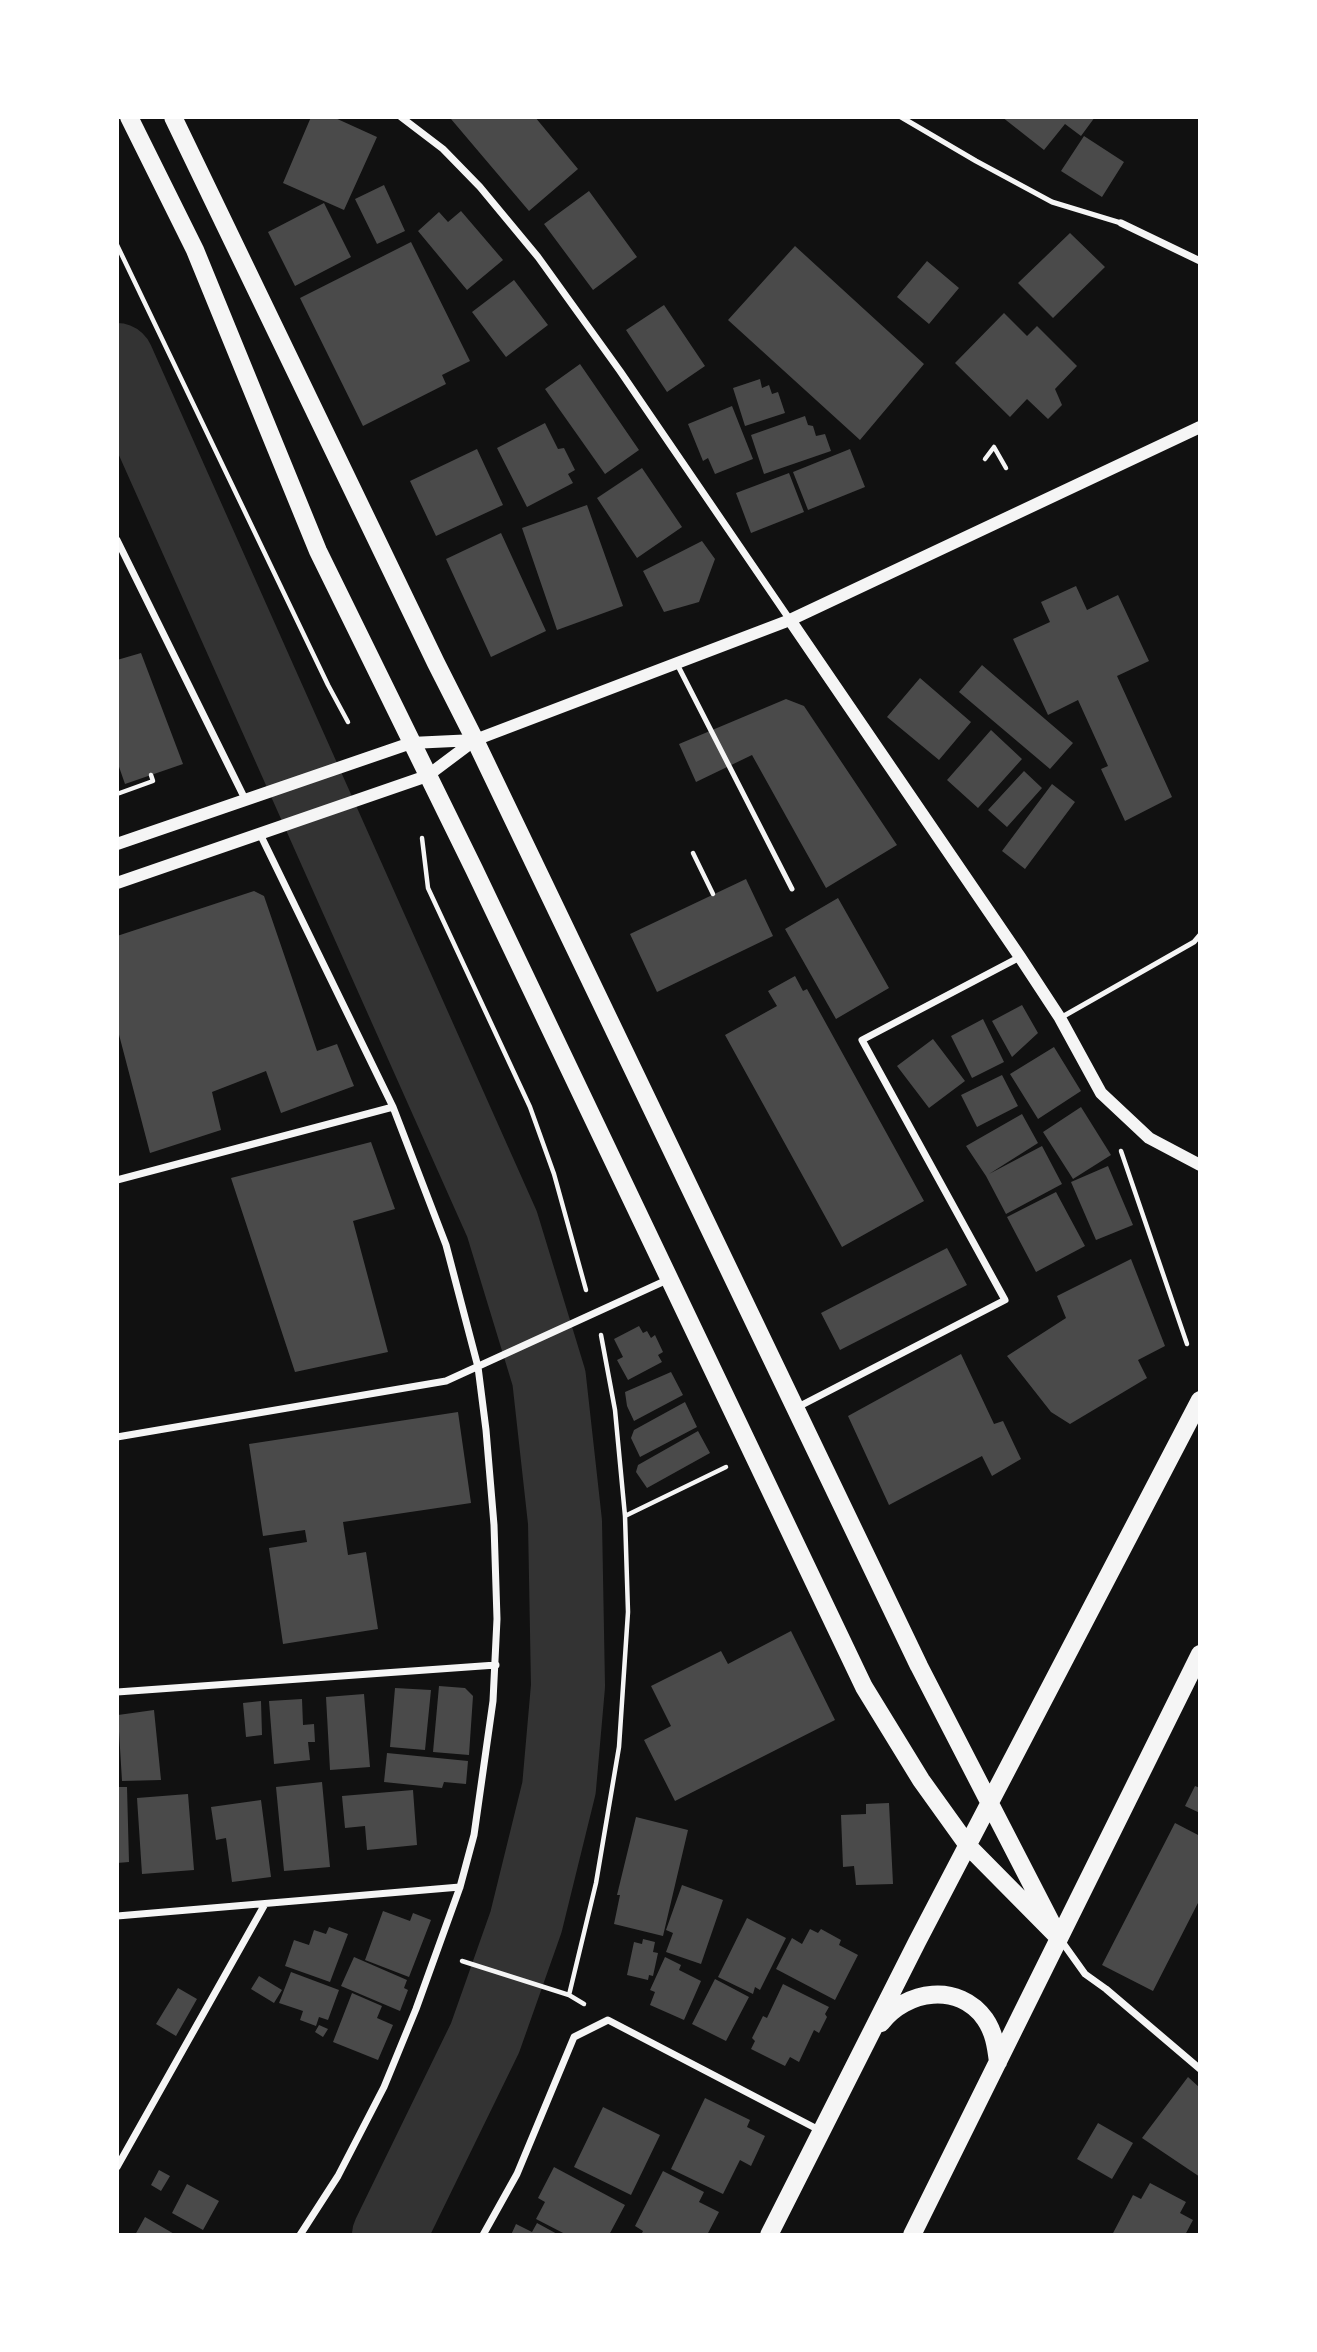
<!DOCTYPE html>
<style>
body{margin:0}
#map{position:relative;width:1317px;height:2352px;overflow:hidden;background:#111;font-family:"PT Sans",sans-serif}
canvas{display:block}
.frame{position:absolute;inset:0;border:119px solid #fff;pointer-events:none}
</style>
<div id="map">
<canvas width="1317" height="2352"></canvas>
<div class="frame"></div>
</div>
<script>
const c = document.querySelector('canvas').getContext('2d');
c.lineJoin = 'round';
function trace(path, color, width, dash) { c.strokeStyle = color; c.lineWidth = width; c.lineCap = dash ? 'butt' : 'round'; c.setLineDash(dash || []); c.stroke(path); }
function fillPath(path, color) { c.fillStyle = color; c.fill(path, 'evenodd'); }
trace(new Path2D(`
 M117,360L502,1224L549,1378L565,1522L568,1686L559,1788L526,1922L485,2038L389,2235`), '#333', 74);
fillPath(new Path2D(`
 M311,117H333L377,137L344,210L283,183Z
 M453,117H535L578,169L529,211L451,119Z
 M1002,117H1095L1081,136L1065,124L1044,150Z
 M1084,136L1124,162L1102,197L1061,171Z
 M384,185L405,231L377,244L355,199Z
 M589,191L637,257L593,290L544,224Z
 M324,203L351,257L295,286L268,232Z
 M461,211L503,260L467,290L418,231L439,212L448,222Z
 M1070,233L1105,267L1053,318L1018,283Z
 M411,242L470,361L442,375L446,384L363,426L300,298Z
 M795,246L924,364L860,440L728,320Z
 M927,261L959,288L929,324L897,297Z
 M514,280L548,325L506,357L472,312Z
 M664,305L705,366L667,392L626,330Z
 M1004,313L1027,336L1037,326L1077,366L1055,389L1062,405L1048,419L1027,399L1010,417L955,363Z
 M580,364L639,450L605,474L545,389Z
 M760,379L762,388L769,385L772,394L778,392L785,413L745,426L733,388Z
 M732,406L753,459L715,474L708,458L703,461L688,424Z
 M805,416L808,425L813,426L816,436L825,434L831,451L764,474L751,435Z
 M545,423L558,449L564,448L575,470L568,474L573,483L527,507L497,448Z
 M477,449L503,505L436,536L410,481Z
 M850,449L865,487L808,510L793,472Z
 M642,468L682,527L637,558L597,498Z
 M789,473L804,512L751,533L736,493Z
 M587,505L623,606L557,630L522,528Z
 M501,533L546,631L491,657L446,559Z
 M702,541L715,559L699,602L664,612L643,571Z
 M1076,586L1087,610L1118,595L1149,661L1117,676L1172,797L1125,821L1101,769L1108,766L1078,700L1048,715L1013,639L1050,622L1041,602Z
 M141,653L183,764L125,784L117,761V660Z
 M982,665L1073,743L1050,769L959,692Z
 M920,678L971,722L939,760L887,717Z
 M786,699L804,706L897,845L826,888L752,755L696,782L679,744Z
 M991,730L1022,759L978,808L947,780Z
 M1024,771L1042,788L1007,827L988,810Z
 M1052,784L1075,802L1025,869L1002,851Z
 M746,879L773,936L657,992L630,934Z
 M254,891L264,896L317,1051L337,1044L354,1086L281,1113L266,1071L212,1092L221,1130L150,1153L117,1027V936Z
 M838,898L889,988L836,1019L785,929Z
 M795,976L803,991L807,989L924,1201L842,1247L725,1035L777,1006L768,991Z
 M1022,1005L1038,1033L1012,1057L992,1021Z
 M983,1019L1004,1062L972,1078L951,1036Z
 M933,1039L965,1081L929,1108L897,1066Z
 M1054,1047L1081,1091L1038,1119L1010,1074Z
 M1002,1075L1018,1106L977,1127L961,1095Z
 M1081,1107L1111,1155L1073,1179L1043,1132Z
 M1022,1114L1038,1143L989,1174L1042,1146L1062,1184L1006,1214L986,1176L966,1146Z
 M371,1142L395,1209L353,1221L388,1352L295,1372L231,1178Z
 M1108,1166L1133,1225L1096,1240L1071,1182Z
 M1056,1192L1085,1246L1036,1272L1007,1217Z
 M947,1248L967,1285L840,1350L821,1313Z
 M1131,1259L1165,1346L1138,1360L1147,1378L1070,1424L1051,1412L1007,1356L1066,1318L1057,1296Z
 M639,1326L643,1333L647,1331L651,1338L655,1335L663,1352L658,1355L662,1362L628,1380L617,1360L623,1357L614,1339Z
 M961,1354L994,1424L1003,1421L1021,1459L992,1476L982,1456L889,1505L848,1416Z
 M671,1372L683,1395L634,1421L627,1406L625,1392Z
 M685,1402L697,1427L640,1457L631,1438L634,1430Z
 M458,1412L471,1503L343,1522L348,1555L366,1552L378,1629L283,1644L269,1548L307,1542L305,1530L263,1536L249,1444Z
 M698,1431L710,1453L647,1488L636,1472L638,1465Z
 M791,1631L835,1720L675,1801L644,1740L671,1726L651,1686L721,1651L728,1664Z
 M439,1686L465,1688L473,1696L469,1755L433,1752Z
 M395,1688L431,1690L425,1750L390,1747Z
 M364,1694L370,1767L330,1770L326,1697Z
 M302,1699L303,1725L314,1724L315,1742H308L310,1760L274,1764L269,1701Z
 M261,1701L262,1735L246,1737L243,1703Z
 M154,1710L161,1780L122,1781L118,1715Z
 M387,1753L468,1761L466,1784L444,1782L442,1788L384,1782Z
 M322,1782L330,1867L284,1871L276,1787Z
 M1195,1786L1200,1788V1813L1185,1806Z
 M117,1787H127L129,1862L117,1863Z
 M413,1790L417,1845L367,1850L365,1826L345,1828L342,1796Z
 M188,1794L194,1870L142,1874L137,1798Z
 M261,1800L271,1877L232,1882L226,1838L216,1840L211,1807Z
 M889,1803L893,1884L856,1885L854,1866L843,1867L841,1815L866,1814V1804Z
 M636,1817L688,1830L663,1936L614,1924L620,1895H617Z
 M1175,1823L1200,1836V1899L1153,1991L1102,1965Z
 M682,1885L723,1900L701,1964L666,1952L673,1933L666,1930Z
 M383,1911L410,1921L413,1913L431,1920L409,1977L365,1960Z
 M747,1918L786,1938L760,1990L755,1987L753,1994L718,1977Z
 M329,1927L348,1934L330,1982L285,1966L294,1940L309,1945L314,1930L326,1934Z
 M810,1929L818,1933L821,1929L841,1940L839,1945L858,1955L835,2000L776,1969L792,1938L802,1944Z
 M643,1939L655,1942L653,1952L658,1953L653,1976L649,1975L648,1980L627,1975L634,1942L642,1944Z
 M354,1957L407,1980L404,1988L408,1990L400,2011L341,1986Z
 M665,1957L681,1965L679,1970L701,1981L684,2020L650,2005L655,1992L650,1990Z
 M291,1972L339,1990L328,2020L319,2017L316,2026L300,2020L303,2011L279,2003Z
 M259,1976L282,1990L274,2003L251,1989Z
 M715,1979L749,1997L726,2041L692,2024Z
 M783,1984L829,2007L825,2014L827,2017L819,2033L814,2030L799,2062L790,2057L785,2066L751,2049L755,2041L752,2038L763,2016L767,2018Z
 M178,1988L197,1999L176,2036L156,2024Z
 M352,1993L382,2006L377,2018L393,2025L378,2060L333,2042Z
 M319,2025L328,2029L323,2037L315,2032Z
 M1188,2077L1200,2088V2177L1142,2138Z
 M705,2098L750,2120L747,2127L765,2136L751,2166L740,2160L723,2194L671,2169Z
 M603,2107L660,2135L631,2195L574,2167Z
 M1098,2123L1133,2143L1112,2179L1077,2159Z
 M554,2167L625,2205L609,2235H567L536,2219L545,2202L538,2198Z
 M159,2170L170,2176L161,2191L151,2185Z
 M663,2171L704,2192L699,2202L719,2212L707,2235H641L643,2231L635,2226Z
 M1150,2183L1186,2202L1180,2213L1193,2220L1185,2235H1112L1133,2195L1141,2199Z
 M187,2184L219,2201L203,2230L172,2213Z
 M145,2217L176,2235H135Z
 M537,2223L559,2235H511L516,2224L532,2232Z`), '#4a4a4a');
trace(new Path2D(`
 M117,245L328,685L348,722
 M985,459L994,447L1006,468
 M117,794L153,781L151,775
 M422,838L428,888L530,1107L554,1174L586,1290
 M693,853L713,894
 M1121,1151L1187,1344
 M625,1516L726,1467
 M462,1961L569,1995L584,2004
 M569,1995L596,1883L619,1747L628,1612L625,1516L615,1410L601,1335`), '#f5f5f5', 4.5);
trace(new Path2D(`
 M901,117L976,161L1052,202L1121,223
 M677,664L792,889
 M1062,1017L1194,942L1200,935`), '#f5f5f5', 5);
trace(new Path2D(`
 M401,117L443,149L480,187L538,257L620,371L790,620
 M1121,223L1200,261
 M117,540L245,799
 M260,834L393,1107L446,1245L478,1367L486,1430L494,1525L497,1619L493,1701L474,1835L460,1887L416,2009L384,2087L338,2176L300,2235
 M117,1180L393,1107
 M796,1408L1005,1300L862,1040L1020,957
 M117,1437L446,1381L667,1280
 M117,1692L496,1665
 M117,1916L460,1887
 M1060,1939L1085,1974L1106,1989L1200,2069
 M117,2167L265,1904
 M483,2235L517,2174L574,2037L608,2020L821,2131`), '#f5f5f5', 7);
trace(new Path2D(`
 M790,620L1020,957L1060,1018L1101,1093L1149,1138L1200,1165
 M117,844L411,743L475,740L790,620L1200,427
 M117,883L427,776L475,740`), '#f5f5f5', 12);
trace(new Path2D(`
 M129,117L195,250L318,551L474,869L864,1687L921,1780L969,1847L1059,1938
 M173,117L436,663L475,740L919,1666L1052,1924
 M881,2023C906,1990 959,1982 985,2019C994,2032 996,2046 998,2062
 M769,2235L917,1942L1200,1400
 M912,2235L1200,1654`), '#f5f5f5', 18);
</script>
